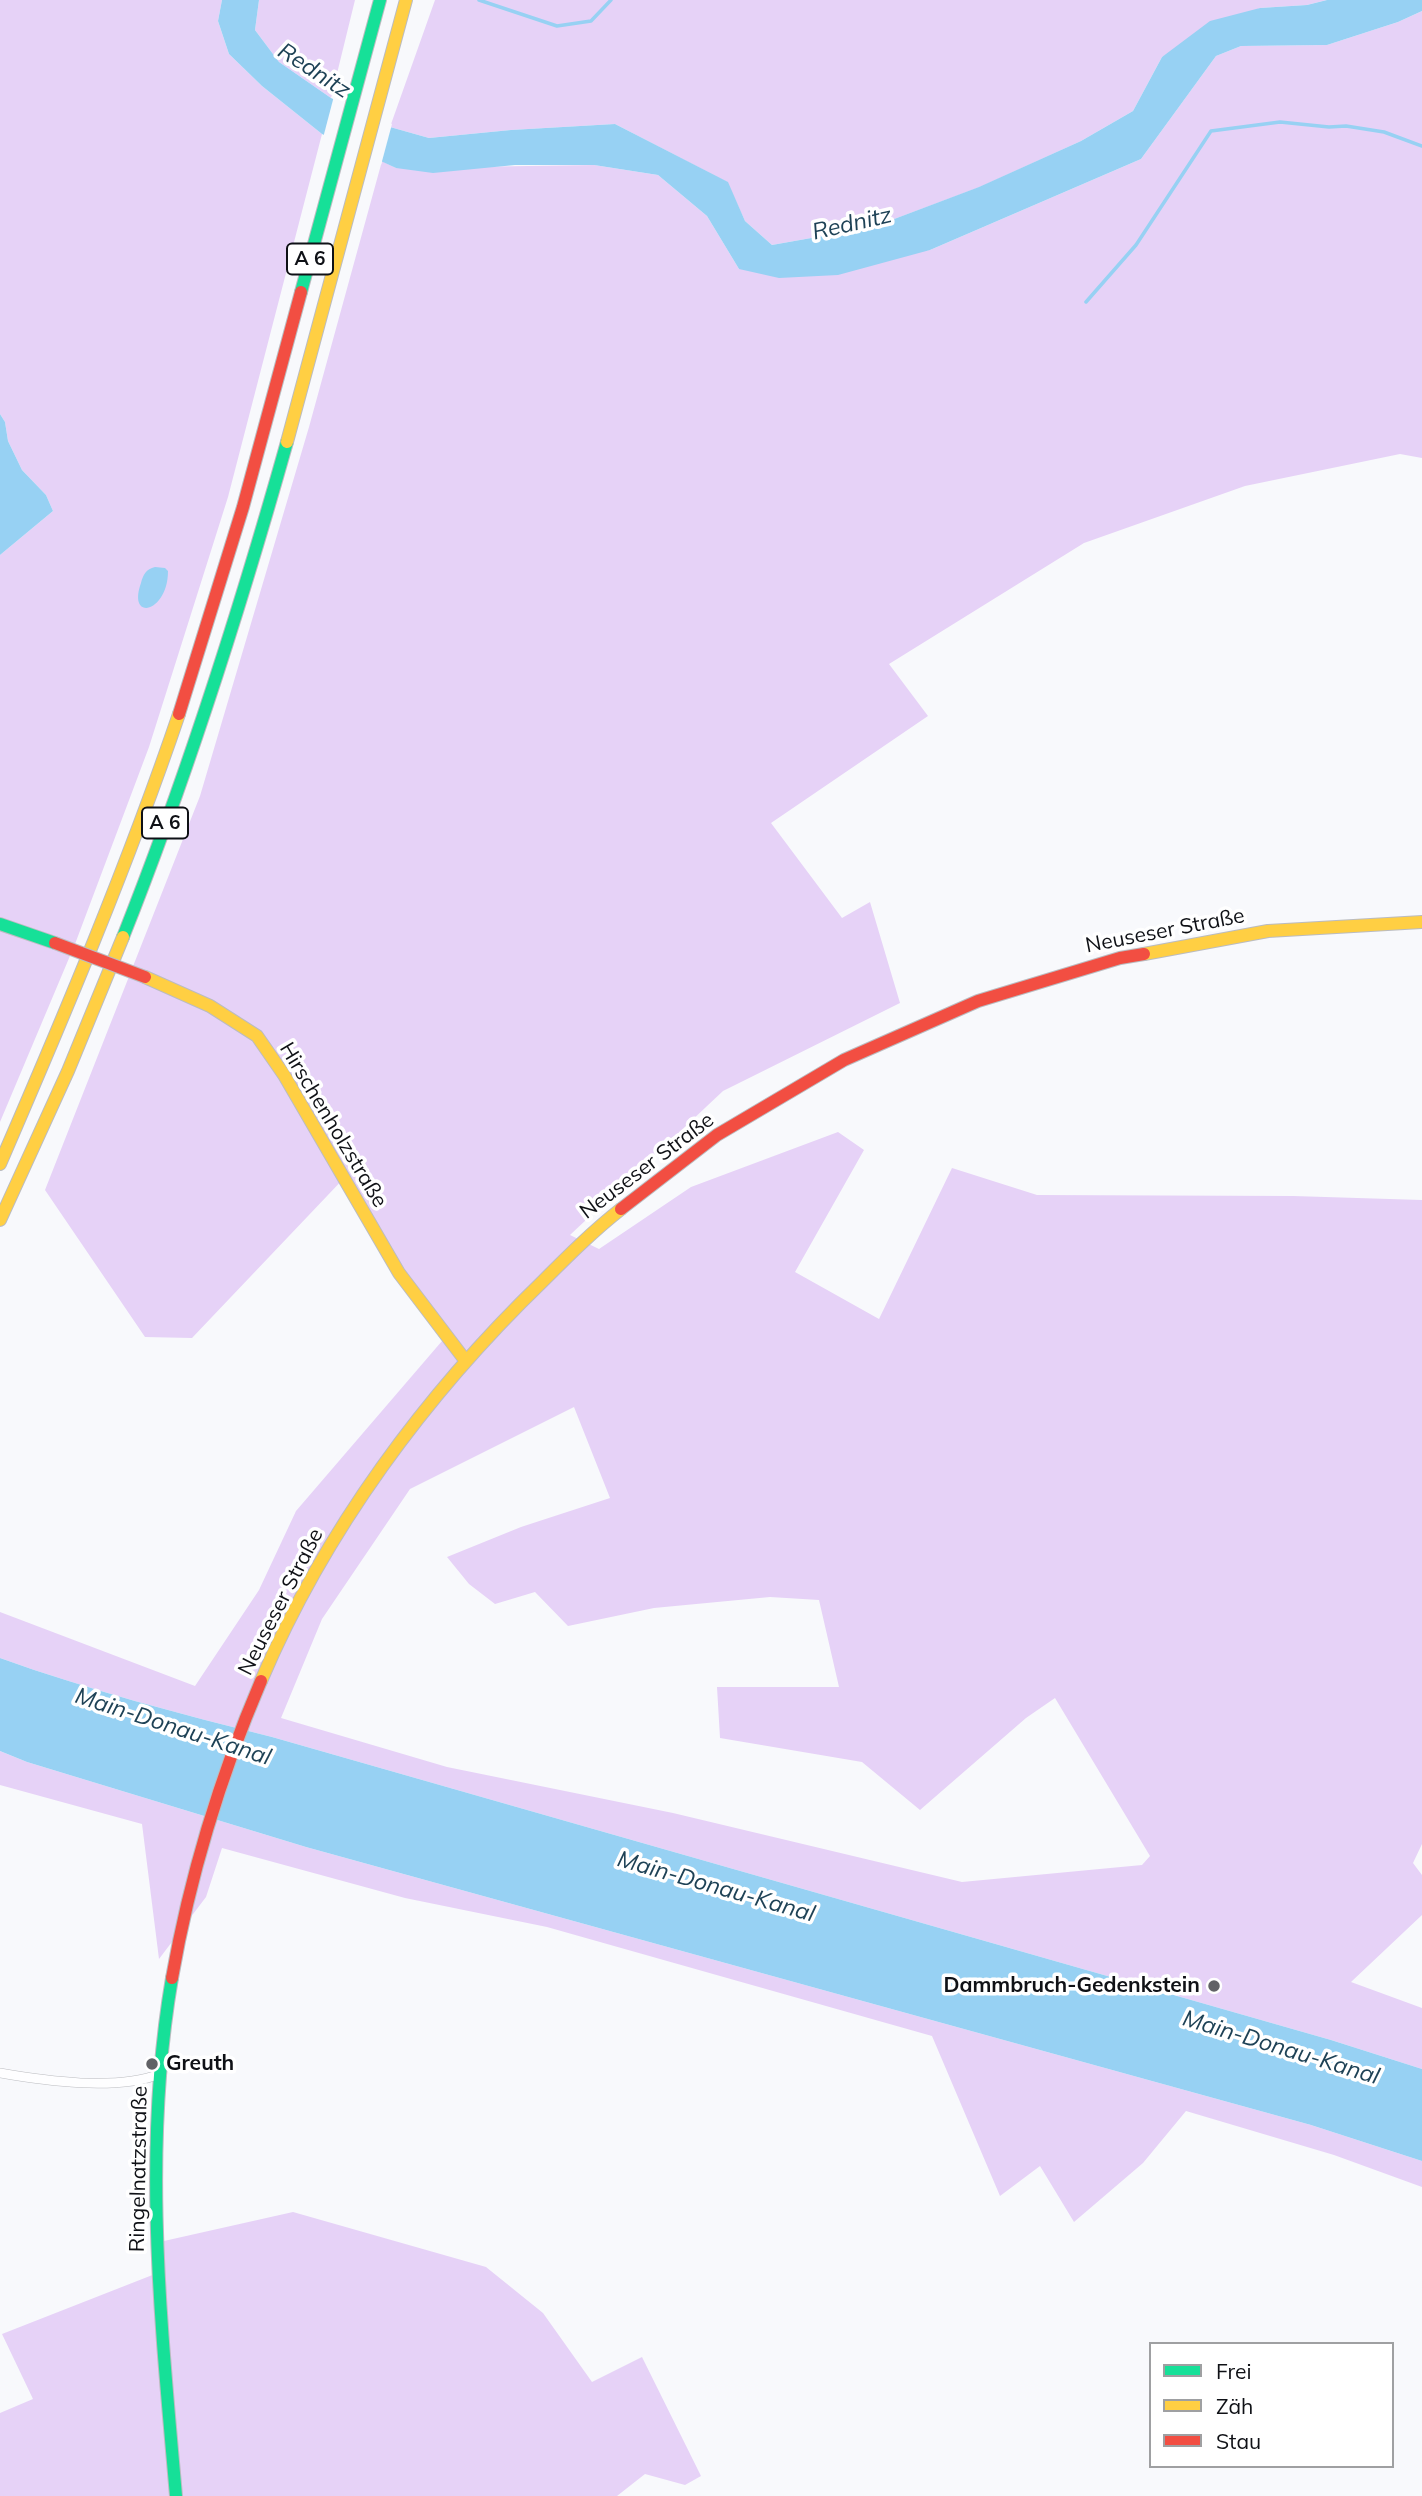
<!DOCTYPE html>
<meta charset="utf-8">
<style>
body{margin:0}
#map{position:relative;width:1422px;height:2496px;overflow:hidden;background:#f8f9fc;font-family:Mulish,sans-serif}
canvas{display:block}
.legend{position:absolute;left:1149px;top:2342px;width:245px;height:126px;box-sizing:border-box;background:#fff;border:2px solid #9fa0a2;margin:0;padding:9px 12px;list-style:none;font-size:21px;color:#0f1116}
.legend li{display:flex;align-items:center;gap:14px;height:35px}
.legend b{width:35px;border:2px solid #9fa0a2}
</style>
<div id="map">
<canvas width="1422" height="2496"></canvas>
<ul class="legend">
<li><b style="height:9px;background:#16e098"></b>Frei</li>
<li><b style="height:9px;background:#ffcf43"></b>Zäh</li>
<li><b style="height:9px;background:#f24e42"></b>Stau</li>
</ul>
</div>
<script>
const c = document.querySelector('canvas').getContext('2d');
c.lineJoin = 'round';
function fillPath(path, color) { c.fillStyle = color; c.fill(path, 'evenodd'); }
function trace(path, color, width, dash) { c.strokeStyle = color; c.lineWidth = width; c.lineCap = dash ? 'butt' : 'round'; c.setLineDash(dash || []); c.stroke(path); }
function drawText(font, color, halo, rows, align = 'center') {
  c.font = font + ' Mulish,sans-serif'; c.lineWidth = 7; c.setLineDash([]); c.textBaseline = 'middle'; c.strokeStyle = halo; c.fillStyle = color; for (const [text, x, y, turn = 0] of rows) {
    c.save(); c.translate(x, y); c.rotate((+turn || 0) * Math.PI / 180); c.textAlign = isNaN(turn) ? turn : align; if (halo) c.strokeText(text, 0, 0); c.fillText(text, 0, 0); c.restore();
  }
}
fillPath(new Path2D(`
 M0,0H222L218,21L229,54L262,86L322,134L228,497L149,747L75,944L0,1122V555L53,511L46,495L22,470L8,441L5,422L0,414Z
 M259,0H355L331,98L279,62L255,30Z
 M435,0H1327L1307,5L1260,8L1162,57L1133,111L1081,141L980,187L873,227L772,245L745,221L727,182L615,124L511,130L429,138L390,127Z
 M1422,11V458L1400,454L1245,486L1084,543L889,664L928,716L771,823L842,918L870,902L900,1003L723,1091L570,1235L599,1249L691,1187L838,1132L864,1150L795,1272L879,1319L952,1168L1037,1195L1293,1196L1422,1200V1844L1413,1863L1422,1875V1915L1351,1982L1422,2008V2069L1331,2040L272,1737C180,1714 89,1690 0,1658V1612L195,1686L259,1590L296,1511L448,1334L402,1272L347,1175L192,1338L145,1337L45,1190L200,796L309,427L382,161L396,168L594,165L658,175L707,216L739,269L930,250L1141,159L1216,56L1241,46L1327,45L1398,22ZM574,1407L610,1498L521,1527L447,1557L469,1584L495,1604L535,1592L568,1626L654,1608L770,1597L819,1600L839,1687H717L720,1738L862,1762L920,1810L1026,1718L1055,1698L1150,1856L1142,1865L962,1882L673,1813L447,1767L281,1718L322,1619L410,1489Z
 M0,1751L27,1762L306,1847L1311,2125L1422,2161V2187L1334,2155L1186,2111L1143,2163L1074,2222L1040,2166L1000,2196L932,2036L547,1927L405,1898L222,1848L206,1897L159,1959L142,1824L0,1785Z
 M293,2212L486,2267L543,2313L592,2382L642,2357L701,2476L685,2485L645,2474L617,2496H0V2413L33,2399L2,2334L155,2274V2243Z`), '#e6d2f7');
fillPath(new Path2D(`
 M222,0H259L255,30L279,62L331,98L390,127L429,138L511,130L615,124L728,182L745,221L772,245L873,227L979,187L1081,141L1133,111L1162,57L1210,21L1260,8L1307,5L1327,0H1422V11L1398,22L1327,45L1241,46L1216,56L1141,159L930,250L838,275L779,278L739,269L707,216L658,175L594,165H515L433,173L396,168L322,134L262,86L229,54L218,21Z
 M0,414L5,422L8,441L22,470L46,495L53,511L0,555Z
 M155,567L165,568L168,571C168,613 127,622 141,583C143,575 146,569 155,567Z
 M0,1658C89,1690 180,1714 272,1737L1331,2040L1422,2069V2161L1311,2125L306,1847L27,1762L0,1751Z`), '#97d1f3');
fillPath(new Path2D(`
 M334,96L392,124L381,165L323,138Z`), '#f8f9fc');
trace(new Path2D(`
 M479,0L557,26L591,21L611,0
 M1086,302L1136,245L1211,131L1280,122L1329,127L1346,126L1384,132L1422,146`), '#97d1f3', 3.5);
const street = new Path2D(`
 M0,2073C46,2081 116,2091 160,2074`);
const fast = new Path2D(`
 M301,292L380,0
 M0,924L55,943
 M123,937C187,776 240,609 287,442
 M172,1978C142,2151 161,2323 176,2496`);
const slow = new Path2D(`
 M287,442L406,0
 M1144,954L1268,931L1422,922
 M145,977L210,1006L257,1036L284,1075L399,1273L465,1360
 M0,1164C64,1016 127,867 179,714
 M0,1220L68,1071L123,937
 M261,1681C325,1530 426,1394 543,1281C568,1256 593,1231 621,1209`);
const jam = new Path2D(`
 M179,714L243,507L301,292
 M621,1209L717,1135L844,1060L978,1001L1120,958L1144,954
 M172,1978C190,1875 220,1777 261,1681`);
trace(street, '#bbbcc0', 10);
trace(fast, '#bbbcc0', 14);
trace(slow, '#bbbcc0', 14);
trace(jam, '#bbbcc0', 14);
trace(street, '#fefeff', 9);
trace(fast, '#16e098', 12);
trace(slow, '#ffcf43', 12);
trace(jam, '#f24e42', 12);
const jamBridge = new Path2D(`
 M55,943L145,977`);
trace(jamBridge, '#bbbcc0', 14, []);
trace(jamBridge, '#f24e42', 12);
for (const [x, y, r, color] of [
 [1214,1986,7,"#616266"],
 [152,2064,7,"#616266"]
]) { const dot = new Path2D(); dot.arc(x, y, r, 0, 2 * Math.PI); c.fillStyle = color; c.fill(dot); trace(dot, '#fff', 2.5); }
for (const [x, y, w] of [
 [310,259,46],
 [165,823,46]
]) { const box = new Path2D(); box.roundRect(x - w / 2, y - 15.5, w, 31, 5); c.fillStyle = '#fff'; c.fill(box); trace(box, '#0f1116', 2); }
drawText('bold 19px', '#0f1116', null, [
 ["A 6",310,259],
 ["A 6",165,823]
]);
drawText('21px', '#0f1116', '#fff', [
 ["Neuseser Straße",1165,931,-11],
 ["Hirschenholzstraße",333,1125,59],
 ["Neuseser Straße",647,1166,-37],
 ["Neuseser Straße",281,1602,-63],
 ["Ringelnatzstraße",139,2169,-89]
]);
drawText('bold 21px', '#0f1116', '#fff', [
 ["Dammbruch-Gedenkstein",1200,1986],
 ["Greuth",166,2064,"left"]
], 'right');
drawText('italic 23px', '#1e4256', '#fff', [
 ["Rednitz",314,71,33],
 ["Rednitz",852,224,-13],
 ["Main-Donau-Kanal",173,1727,18],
 ["Main-Donau-Kanal",716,1887,16],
 ["Main-Donau-Kanal",1281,2048,17]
]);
</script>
